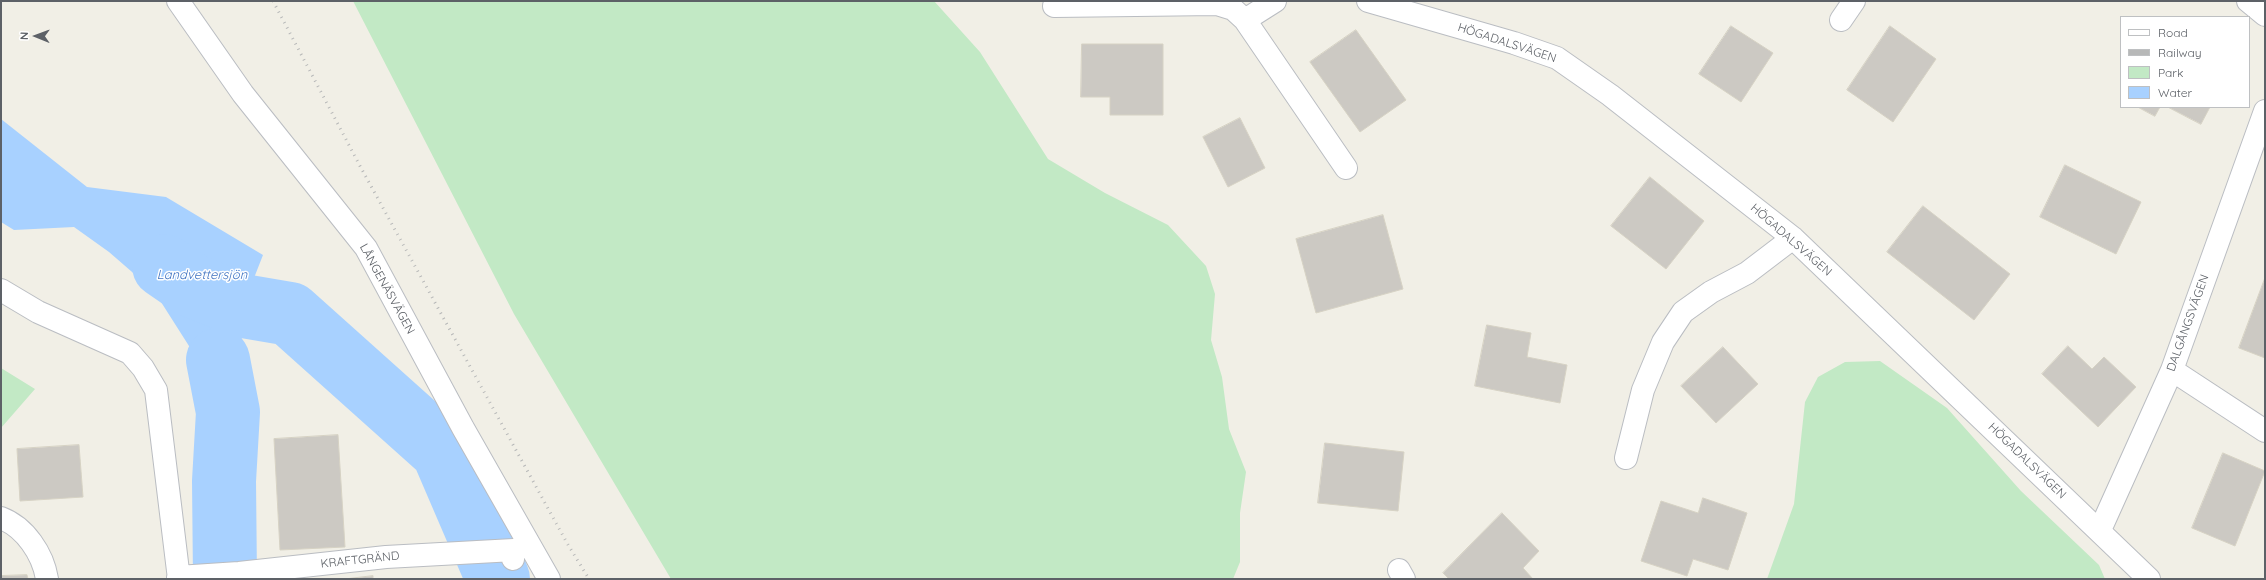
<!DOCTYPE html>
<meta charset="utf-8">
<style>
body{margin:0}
#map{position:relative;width:2266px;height:580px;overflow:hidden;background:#f1efe6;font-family:Quicksand,sans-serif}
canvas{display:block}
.frame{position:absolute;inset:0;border:2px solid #5d6167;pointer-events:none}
.legend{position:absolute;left:2120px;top:16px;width:130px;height:92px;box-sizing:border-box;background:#fff;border:1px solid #bec0c2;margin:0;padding:5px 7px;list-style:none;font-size:12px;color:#5d6167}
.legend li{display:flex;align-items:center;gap:8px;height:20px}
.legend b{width:20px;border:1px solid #bec0c2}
.north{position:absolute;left:16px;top:16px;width:40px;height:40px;-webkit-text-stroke:3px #fff;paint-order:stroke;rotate:271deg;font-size:11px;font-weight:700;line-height:16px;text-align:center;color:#5d6167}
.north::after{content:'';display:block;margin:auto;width:14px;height:18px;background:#5d6167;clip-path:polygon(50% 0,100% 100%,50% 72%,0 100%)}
</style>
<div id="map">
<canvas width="2266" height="580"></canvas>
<div class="frame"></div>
<ul class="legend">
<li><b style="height:5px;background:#fff"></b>Road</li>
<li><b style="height:5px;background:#b7b8b8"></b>Railway</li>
<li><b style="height:11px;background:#c2e9c5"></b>Park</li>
<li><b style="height:11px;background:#a8d1ff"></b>Water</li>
</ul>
<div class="north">N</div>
</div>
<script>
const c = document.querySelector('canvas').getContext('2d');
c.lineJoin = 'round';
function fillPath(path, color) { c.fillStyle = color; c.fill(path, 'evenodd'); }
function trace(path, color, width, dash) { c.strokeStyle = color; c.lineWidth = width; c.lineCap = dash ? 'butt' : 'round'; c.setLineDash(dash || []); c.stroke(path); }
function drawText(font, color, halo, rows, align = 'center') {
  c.font = font + ' Quicksand,sans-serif'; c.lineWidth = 3; c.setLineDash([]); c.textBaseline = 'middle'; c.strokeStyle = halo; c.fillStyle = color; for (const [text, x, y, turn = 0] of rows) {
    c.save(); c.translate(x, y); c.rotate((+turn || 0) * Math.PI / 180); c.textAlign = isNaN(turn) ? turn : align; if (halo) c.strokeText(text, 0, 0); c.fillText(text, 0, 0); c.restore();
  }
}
fillPath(new Path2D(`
 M353,1H934L980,52L1048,159L1105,193L1168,225L1206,266L1215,294L1211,340L1222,377L1229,429L1246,472L1240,513V562L1233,579H671L514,314Z
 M1880,361L1947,408L2021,491L2099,565L2105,579H1767L1794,504L1805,402L1818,377L1845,362Z
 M1,368L35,389L1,428Z`), '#c2e9c5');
fillPath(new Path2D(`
 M1,119L87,187L166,197L263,255L243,306L218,360L203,368L154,291L109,252L74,227L14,230L1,222Z`), '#a8d1ff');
trace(new Path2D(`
 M164,266L193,286L243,306L290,314L443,451L498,579
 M218,360L228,412L224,481L225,579`), '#a8d1ff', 64);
const building = new Path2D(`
 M1731,26L1773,53L1741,102L1699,74Z
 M1890,26L1936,59L1893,122L1847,90Z
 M1356,30L1406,100L1360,132L1310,62Z
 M1082,44H1163V115H1110V97H1081Z
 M2138,107H2160L2155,116Z
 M2168,107H2210L2201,124Z
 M1240,118L1265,168L1228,187L1203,137Z
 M2065,165L2141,202L2116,254L2040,217Z
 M1650,177L1704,221L1666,269L1611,226Z
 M1923,206L2010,274L1974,320L1887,252Z
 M1383,215L1403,289L1316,313L1296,239Z
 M2265,278V358L2239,348Z
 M1487,325L1531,333L1527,357L1567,365L1560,403L1475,386Z
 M2068,346L2092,369L2104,357L2136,387L2098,427L2042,374Z
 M1723,347L1758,384L1716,423L1681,386Z
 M338,435L345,547L280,550L274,439Z
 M1325,443L1404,452L1398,511L1318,503Z
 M79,445L83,497L20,501L17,449Z
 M2223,453L2265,471L2235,546L2192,528Z
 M1703,498L1747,513L1728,570L1693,559L1687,576L1641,561L1661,501L1698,513Z
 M1502,513L1539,551L1523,568L1533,579H1449L1443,573Z
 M27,575L28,579H1V576Z
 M373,576V579H345Z`);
fillPath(building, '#ccc9c3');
trace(building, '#d6d2c4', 1);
const minor = new Path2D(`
 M178,1L243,94L366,248L463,428L549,579
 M1368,1L1514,43L1557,58L1610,95L1793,238L2149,579
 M2248,1L2265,15
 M1054,6L1217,4L1233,9L1245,20L1346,168
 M1245,20L1275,1
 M1841,20L1854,1
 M1,290L38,312L130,353L143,368L156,390L179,579
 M2172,370L2265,431
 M1626,458L1643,390L1663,342L1683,312L1711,292L1747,273L1793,238
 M1,518C25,527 43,554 47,579
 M2100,530L2172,370L2265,111
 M1399,570L1404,579
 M178,577L239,573L386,557L514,550L513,559`);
trace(minor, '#babdc2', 24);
trace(minor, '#fff', 22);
trace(new Path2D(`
 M273,1L360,166L567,543L589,579`), '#b7b8b8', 3, [1, 5]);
drawText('12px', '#5d6167', '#fff', [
 ["HÖGADALSVÄGEN",1507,43,18],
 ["HÖGADALSVÄGEN",1791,240,41],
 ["LÅNGENÄSVÄGEN",387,289,61],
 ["DALGÅNGSVÄGEN",2188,323,-70],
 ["HÖGADALSVÄGEN",2027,461,44],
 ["KRAFTGRÄND",360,560,-6]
]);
drawText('italic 13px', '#4074c2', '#fff', [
 ["Landvettersjön",202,275]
]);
</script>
